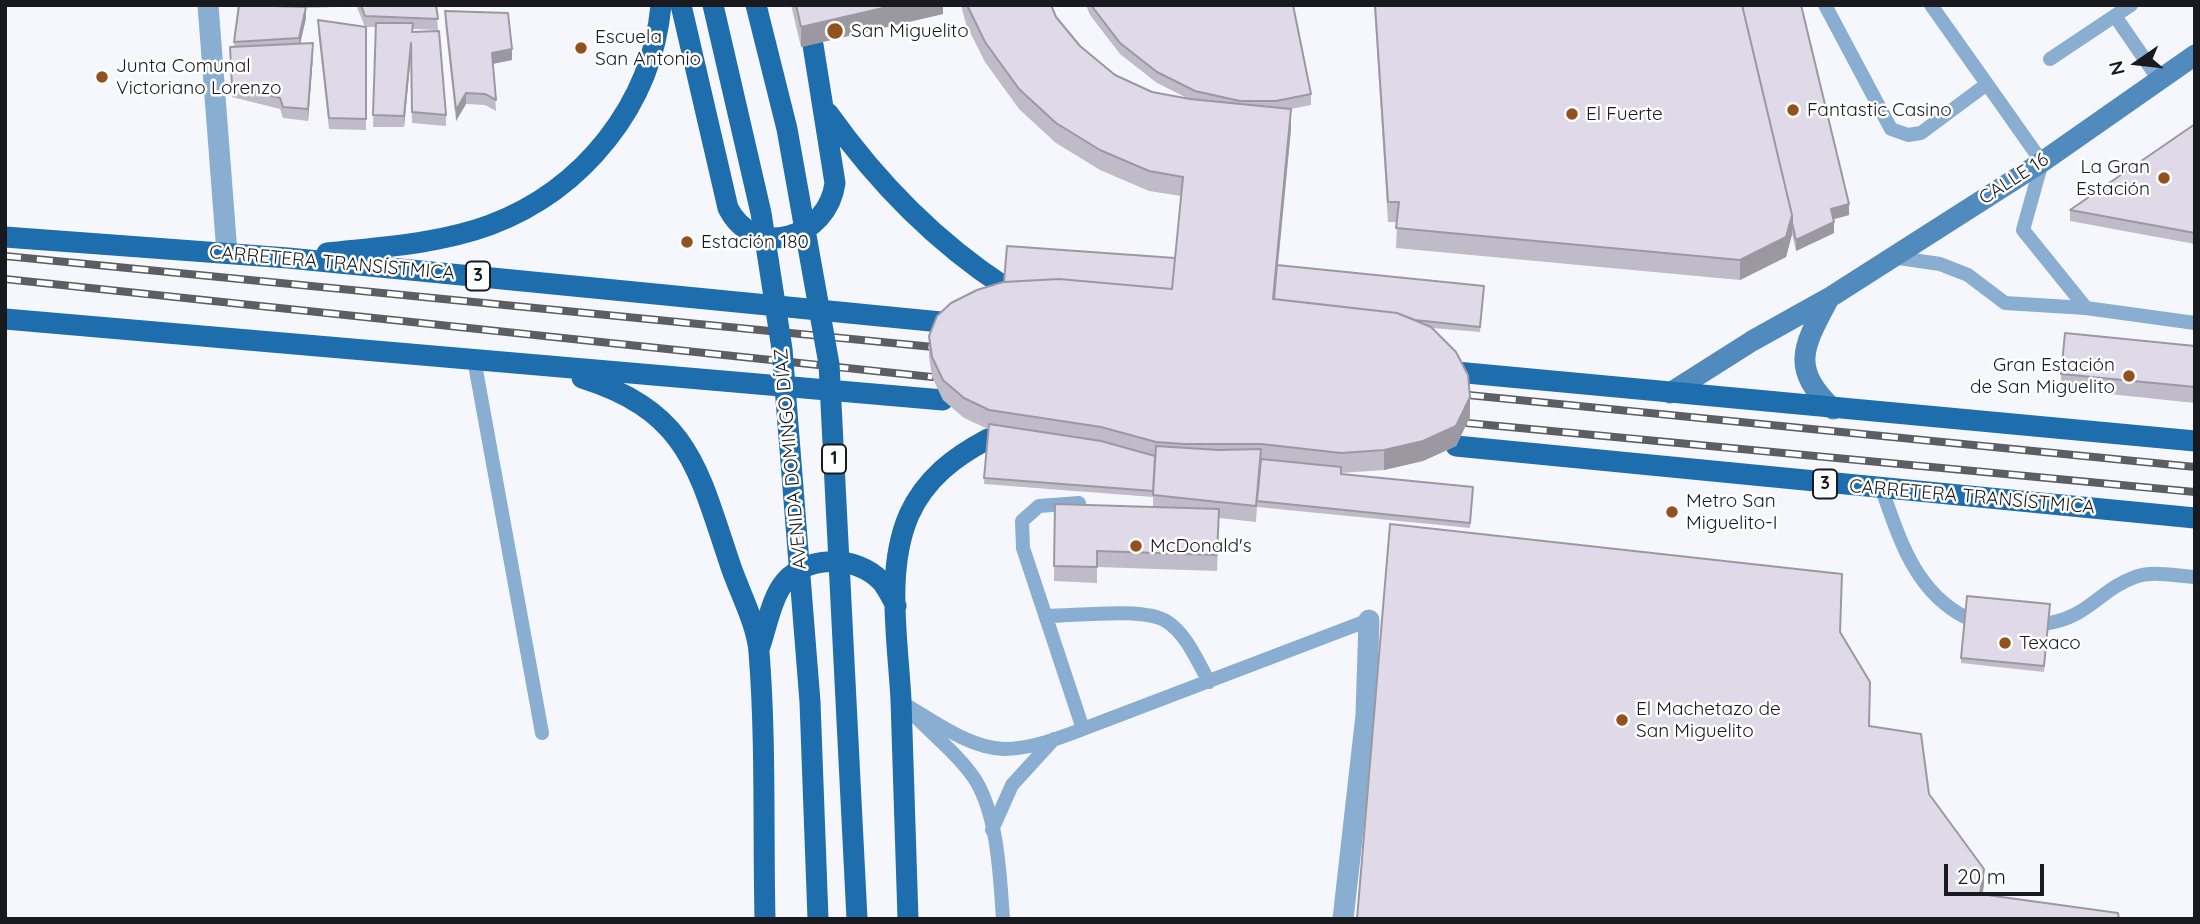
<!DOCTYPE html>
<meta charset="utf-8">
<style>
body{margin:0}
#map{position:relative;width:2200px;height:924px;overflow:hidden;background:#f6f7fd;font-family:Quicksand,sans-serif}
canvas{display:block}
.frame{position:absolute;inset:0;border:7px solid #181a1f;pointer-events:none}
.north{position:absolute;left:2102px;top:28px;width:70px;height:70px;-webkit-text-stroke:5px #fff;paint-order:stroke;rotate:256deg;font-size:19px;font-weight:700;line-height:28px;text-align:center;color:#181a1f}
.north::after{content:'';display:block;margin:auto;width:24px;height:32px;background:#181a1f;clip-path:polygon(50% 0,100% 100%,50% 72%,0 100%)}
.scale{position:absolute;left:1944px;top:864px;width:100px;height:32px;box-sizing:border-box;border:4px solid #181a1f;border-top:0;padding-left:9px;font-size:21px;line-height:24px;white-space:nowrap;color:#181a1f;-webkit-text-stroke:5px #fff;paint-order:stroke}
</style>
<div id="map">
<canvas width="2200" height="924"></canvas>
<div class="frame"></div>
<div class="north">N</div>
<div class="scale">20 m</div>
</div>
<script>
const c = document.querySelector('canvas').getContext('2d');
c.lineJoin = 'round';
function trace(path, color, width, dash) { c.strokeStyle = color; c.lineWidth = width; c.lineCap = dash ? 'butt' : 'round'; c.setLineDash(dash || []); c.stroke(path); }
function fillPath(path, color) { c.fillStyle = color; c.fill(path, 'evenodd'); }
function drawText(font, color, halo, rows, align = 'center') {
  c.font = font + ' Quicksand,sans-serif'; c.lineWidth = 5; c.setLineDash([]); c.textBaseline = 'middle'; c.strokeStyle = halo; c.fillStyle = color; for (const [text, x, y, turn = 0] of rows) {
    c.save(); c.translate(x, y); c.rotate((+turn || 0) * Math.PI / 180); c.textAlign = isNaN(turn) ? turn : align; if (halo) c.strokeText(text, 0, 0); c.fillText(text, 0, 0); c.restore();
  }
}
trace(new Path2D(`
 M1825,5L1891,129L1908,135L1921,133L1987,84L1931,5
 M2115,16L2159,80
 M2050,59L2131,5
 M1987,84L2042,162L2023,230L2086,308L2195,323
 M1892,257L1940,264L1968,275L2005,303L2086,308
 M474,359L542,733
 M1882,490C1900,540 1915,591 1965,617
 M1079,503L1039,506L1022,521L1023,548L1083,729
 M1047,616C1075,616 1143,607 1166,621C1186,633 1198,662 1209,682
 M2049,623C2088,617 2101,589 2135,577C2152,570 2176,576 2195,577
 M901,702C931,719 968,748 1004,749C1030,749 1060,738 1083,729L1369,620
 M913,714C933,735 961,757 976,781C998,818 1000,877 1003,919
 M992,830L1012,785L1054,739`), '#89aed1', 14);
trace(new Path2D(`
 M208,5L227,253
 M1343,919L1366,715L1369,620`), '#89aed1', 21);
trace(new Path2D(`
 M1828,300C1803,347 1790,368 1833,409
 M1670,393L1752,341L1829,298L2042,162L2195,55`), '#518abd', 21);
trace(new Path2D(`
 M681,5L728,208C755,261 828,238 835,183L813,45
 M828,113C877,182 933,240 1005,287
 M5,237L288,258L951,323
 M327,253C381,247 438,244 490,225C583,190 652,105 661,5
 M5,319L943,400
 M1456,372L2195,441
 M582,378C690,412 698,470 731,567C740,593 757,625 759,652C766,739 763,832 765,919
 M1456,446L2195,518
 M759,649C766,630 770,604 781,587C802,554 857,554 882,582C887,589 892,598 896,606
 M908,919C906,846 904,773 901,700C898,641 885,570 909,515C925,479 954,457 988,439`), '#1e6ead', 21);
const rail = new Path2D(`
 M5,256L933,347
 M5,279L932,377
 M1468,395L2195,467
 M1467,423L2195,492`);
trace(rail, '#5d5e64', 8);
trace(rail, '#fff', 5, [16]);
trace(new Path2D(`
 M713,5L761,213L782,349L810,702L818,919
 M756,5L787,129L829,364L857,919`), '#1e6ead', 21);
fillPath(new Path2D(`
 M221,5H287L296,6V5H341L339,7L306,8V18L300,44L313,55L308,121L283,118L280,109L232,97L230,47L234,46L239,7L221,6Z
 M356,5H436L438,30L413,29V32L446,115V126L412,123L411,54L404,127H373L376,27H365Z
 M791,5H943V14L801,47Z
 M961,5H1051L1056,17L1080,46L1115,75L1152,92L1189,99L1157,83L1120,54L1090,15L1086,5H1293L1311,94V105L1291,109V129L1278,266L1484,291L1480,332L1432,328L1470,417L1456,446L1423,461L1384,470L1341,473V474L1473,487L1470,528L1257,507L1256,522L1219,518L1217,571L1097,567V583L1054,581L1055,504L1153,507V497L984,484L988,429L964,418L943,400L932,377L929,356V336L1175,258L1181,196L1149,191L1100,170L1056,143L1019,109L985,62L966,24Z
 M1374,5H1801L1849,215L1834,219V233L1796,251L1792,234L1786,257L1740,280L1396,248L1397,222H1388Z
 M445,11L512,60L493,64L496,111L485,105L466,104L456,121L445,23Z
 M318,20L366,27V130L329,129L318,31Z
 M2195,124V244L2070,221V210Z
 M2195,346V403L2061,389V374Z
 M2050,610L2044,672L1961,663V658Z`), '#c0bbc8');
fillPath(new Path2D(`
 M896,5H943V14L801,47V27Z
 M306,7V18L299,49V38Z
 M313,43V55L308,121V109Z
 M411,43V54L404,127V116Z
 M512,49V60L492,64V53Z
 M466,93V104L456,121V110Z
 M1291,109V129L1273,313V299Z
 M1849,204V215L1831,220V209Z
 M1792,215V235L1786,257L1740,280V260Z
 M1834,222V233L1796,251V240Z
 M1470,397V417L1456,446L1423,461L1384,470V450Z
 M1984,869V885L1980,910V894Z`), '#9c98a2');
const building = new Path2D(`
 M239,5L306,7L299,38L234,42Z
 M361,5H436L438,19L365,16Z
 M796,5H896L801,27Z
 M967,5H1051L1056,17L1080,46L1115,75L1152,92L1190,99L1291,109L1273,299L1397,313L1431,327L1456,352L1468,375L1470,397L1456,426L1423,441L1384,450L1341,453L1261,444H1184L1156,442L1101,427L989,410L964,398L943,380L932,357L929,336L937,316L951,303L977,290L1003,282L1059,279L1172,289L1183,177L1149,171L1100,150L1056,123L1019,89L985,42Z
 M1091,5H1293L1311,94L1276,101H1240L1195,91L1157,72L1120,43Z
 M1375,5H1742L1792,215L1786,237L1740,260L1396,228L1399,202H1388Z
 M1742,5H1801L1849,204L1831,209L1834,222L1796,240L1792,223V215Z
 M445,11L508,13L512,49L492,53L496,100L485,94L466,93L456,110Z
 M318,20L366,27V119L329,118Z
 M376,23H413L412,32L439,31L446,115L412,112L411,43L404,116L373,115Z
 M313,43L308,109L283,107L280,98L232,86L230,47Z
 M2195,124V233L2070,210Z
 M1007,246L1175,258L1172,289L1059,279L1004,282Z
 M1277,265L1484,286L1480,327L1415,320L1397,313L1274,299Z
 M2065,333L2195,346V387L2061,374Z
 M989,424L1101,441L1155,456L1153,491L984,478Z
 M1156,446L1219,450L1261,449L1256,506L1153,495Z
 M1261,459L1341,467V474L1473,487L1470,523L1257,501Z
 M1055,504L1219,509L1217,555L1097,551V567L1054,566Z
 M1390,524L1842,574L1840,632L1870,682L1869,726L1921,734L1929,794L1984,869L1980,894L2118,913L2119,919H1357Z
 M1967,596L2050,604L2044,666L1961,658Z`);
fillPath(building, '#dfd9e8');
trace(building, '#9c98a2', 2);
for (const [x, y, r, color] of [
 [835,31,9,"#93511e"],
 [581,48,7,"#93511e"],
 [102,77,7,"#93511e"],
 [1793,110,7,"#93511e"],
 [1572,114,7,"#93511e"],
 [2164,178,7,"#93511e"],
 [687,242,7,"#93511e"],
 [2129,376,7,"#93511e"],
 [1672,512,7,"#93511e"],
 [1136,546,7,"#93511e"],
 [2005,643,7,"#93511e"],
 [1622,720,7,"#93511e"]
]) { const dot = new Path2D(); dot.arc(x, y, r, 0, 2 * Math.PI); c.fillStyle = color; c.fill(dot); trace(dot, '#fff', 2.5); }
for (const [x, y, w] of [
 [478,276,24],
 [834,459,24],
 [1825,484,24]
]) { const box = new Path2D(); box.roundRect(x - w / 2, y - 14.5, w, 29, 5); c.fillStyle = '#fff'; c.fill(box); trace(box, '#181a1f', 2); }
drawText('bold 18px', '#181a1f', null, [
 ["3",478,276],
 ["1",834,459],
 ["3",1825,484]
]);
drawText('19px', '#181a1f', '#fff', [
 ["San Miguelito",851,31],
 ["Escuela",595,37],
 ["San Antonio",595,59],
 ["Junta Comunal",116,66],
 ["Victoriano Lorenzo",116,88],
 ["Fantastic Casino",1807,110],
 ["El Fuerte",1586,114],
 ["La Gran",2150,167,"right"],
 ["Estación",2150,189,"right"],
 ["Estación 180",701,242],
 ["Gran Estación",2115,365,"right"],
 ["de San Miguelito",2115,387,"right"],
 ["Metro San",1686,501],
 ["Miguelito-I",1686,523],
 ["McDonald's",1150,546],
 ["Texaco",2019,643],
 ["El Machetazo de",1636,709],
 ["San Miguelito",1636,731]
], 'left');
drawText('19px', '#181a1f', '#fff', [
 ["CALLE 16",2014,179,-33],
 ["CARRETERA TRANSÍSTMICA",332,263,5],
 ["AVENIDA DOMINGO DÍAZ",791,459,-95],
 ["CARRETERA TRANSÍSTMICA",1972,497,5]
]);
</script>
